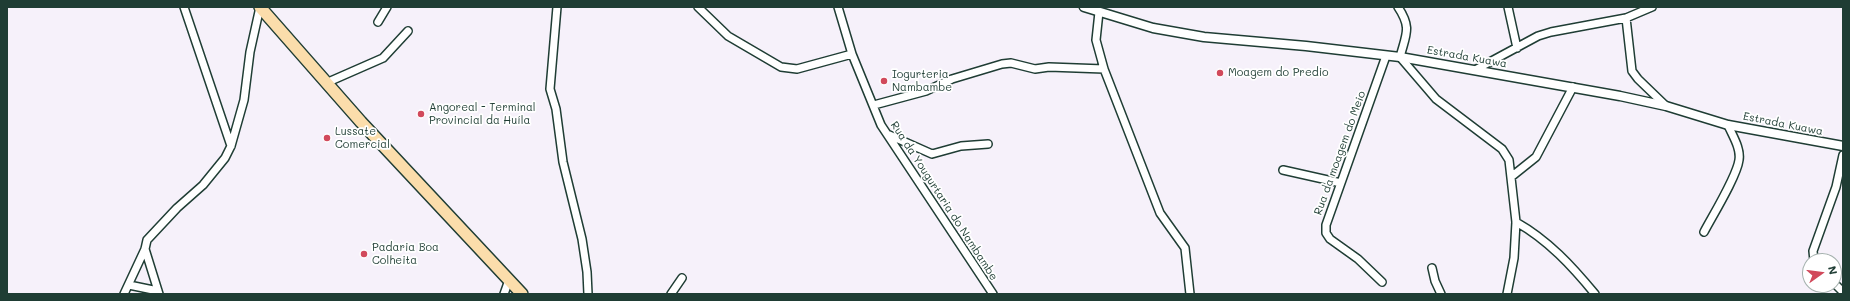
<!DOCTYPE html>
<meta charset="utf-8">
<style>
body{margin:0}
#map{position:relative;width:1850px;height:301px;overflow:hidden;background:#f6f1fa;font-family:Mali,sans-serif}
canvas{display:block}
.frame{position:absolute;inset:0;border:8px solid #1f3d34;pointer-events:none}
.north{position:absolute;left:1802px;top:253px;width:40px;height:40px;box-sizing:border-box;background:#fff;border:1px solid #a5b1ae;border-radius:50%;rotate:76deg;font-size:11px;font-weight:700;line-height:16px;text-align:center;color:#1f3d34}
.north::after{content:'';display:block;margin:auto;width:14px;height:18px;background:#d1495b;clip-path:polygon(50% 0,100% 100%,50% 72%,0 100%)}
</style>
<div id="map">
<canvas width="1850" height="301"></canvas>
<div class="frame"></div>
<div class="north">N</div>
</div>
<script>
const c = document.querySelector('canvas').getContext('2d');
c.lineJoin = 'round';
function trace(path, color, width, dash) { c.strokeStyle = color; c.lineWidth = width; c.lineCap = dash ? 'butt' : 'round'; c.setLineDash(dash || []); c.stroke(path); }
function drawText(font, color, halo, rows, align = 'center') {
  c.font = font + ' Mali,sans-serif'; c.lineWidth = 3.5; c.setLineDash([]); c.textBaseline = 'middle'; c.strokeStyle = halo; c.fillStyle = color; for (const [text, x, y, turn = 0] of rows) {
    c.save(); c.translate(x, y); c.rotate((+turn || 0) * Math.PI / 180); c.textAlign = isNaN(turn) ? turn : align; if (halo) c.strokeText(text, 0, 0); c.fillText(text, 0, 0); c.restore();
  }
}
const minor = new Path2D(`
 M184,7L231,146
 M557,7L550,89L556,109L563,162L582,239L587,272L588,294
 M698,7L728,36L781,67L797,69L852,54
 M838,7L852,54L881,125L993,294
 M1398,7C1412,28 1406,34 1400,57L1436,99L1502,149L1509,160L1516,222L1514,258L1507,294
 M1508,7L1517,48
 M1099,12L1096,40L1104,69L1160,213L1185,248L1190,294
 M1626,18L1632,71L1638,79L1666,106
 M378,22L387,7
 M1475,70L1538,36L1551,32L1626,18L1652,7
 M326,83L383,58L408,31
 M874,105L926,91L952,79L1002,64L1011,63L1035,69L1049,67L1104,69
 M887,134L932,154L961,146L988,144
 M1283,170L1341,183
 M1511,177L1536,157L1573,87
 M1516,222C1548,240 1572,266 1595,294
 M1704,232C1713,215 1737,176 1739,160C1741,148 1732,135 1728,125
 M145,249L159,294
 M1814,261L1813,251L1836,187L1843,155
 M1432,268L1435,281L1441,294
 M1382,282L1358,259L1330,239L1326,233V225L1386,56
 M1834,283L1843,292
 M129,285L158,291
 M124,294L145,249L147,240L177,208L203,185L225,158L231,146L244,100L250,52L260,7
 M504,294L509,280
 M671,294L682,278`);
const tertiary = new Path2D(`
 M1084,7L1153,28L1204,37L1306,46L1400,57L1620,96L1666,106L1728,125L1843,146`);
const primary = new Path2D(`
 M260,7L361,122L522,294`);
trace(minor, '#1f3d34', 10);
trace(tertiary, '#1f3d34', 11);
trace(primary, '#1f3d34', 14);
trace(minor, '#fff', 7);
trace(tertiary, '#fff', 8);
trace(primary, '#fbddab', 11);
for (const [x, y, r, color] of [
 [1220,73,4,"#d1495b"],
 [884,81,4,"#d1495b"],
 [421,114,4,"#d1495b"],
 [327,138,4,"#d1495b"],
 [364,254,4,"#d1495b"]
]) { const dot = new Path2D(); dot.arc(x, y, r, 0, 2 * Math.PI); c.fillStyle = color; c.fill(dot); trace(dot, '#fff', 1.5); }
drawText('11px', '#1f3d34', '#fff', [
 ["Estrada Kuawa",1467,57,10],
 ["Estrada Kuawa",1783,124,11],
 ["Rua da moagem do Meio",1340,153,-70],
 ["Rua da Yougurtaria do Nambambe",944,201,57]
]);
drawText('11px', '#1f3d34', '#fff', [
 ["Moagem do Predio",1228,73],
 ["Iogurteria",892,75],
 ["Nambambe",892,88],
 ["Angoreal - Terminal",429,108],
 ["Provincial da Huíla",429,121],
 ["Lussate",335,132],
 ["Comercial",335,145],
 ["Padaria Boa",372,248],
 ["Colheita",372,261]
], 'left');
</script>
